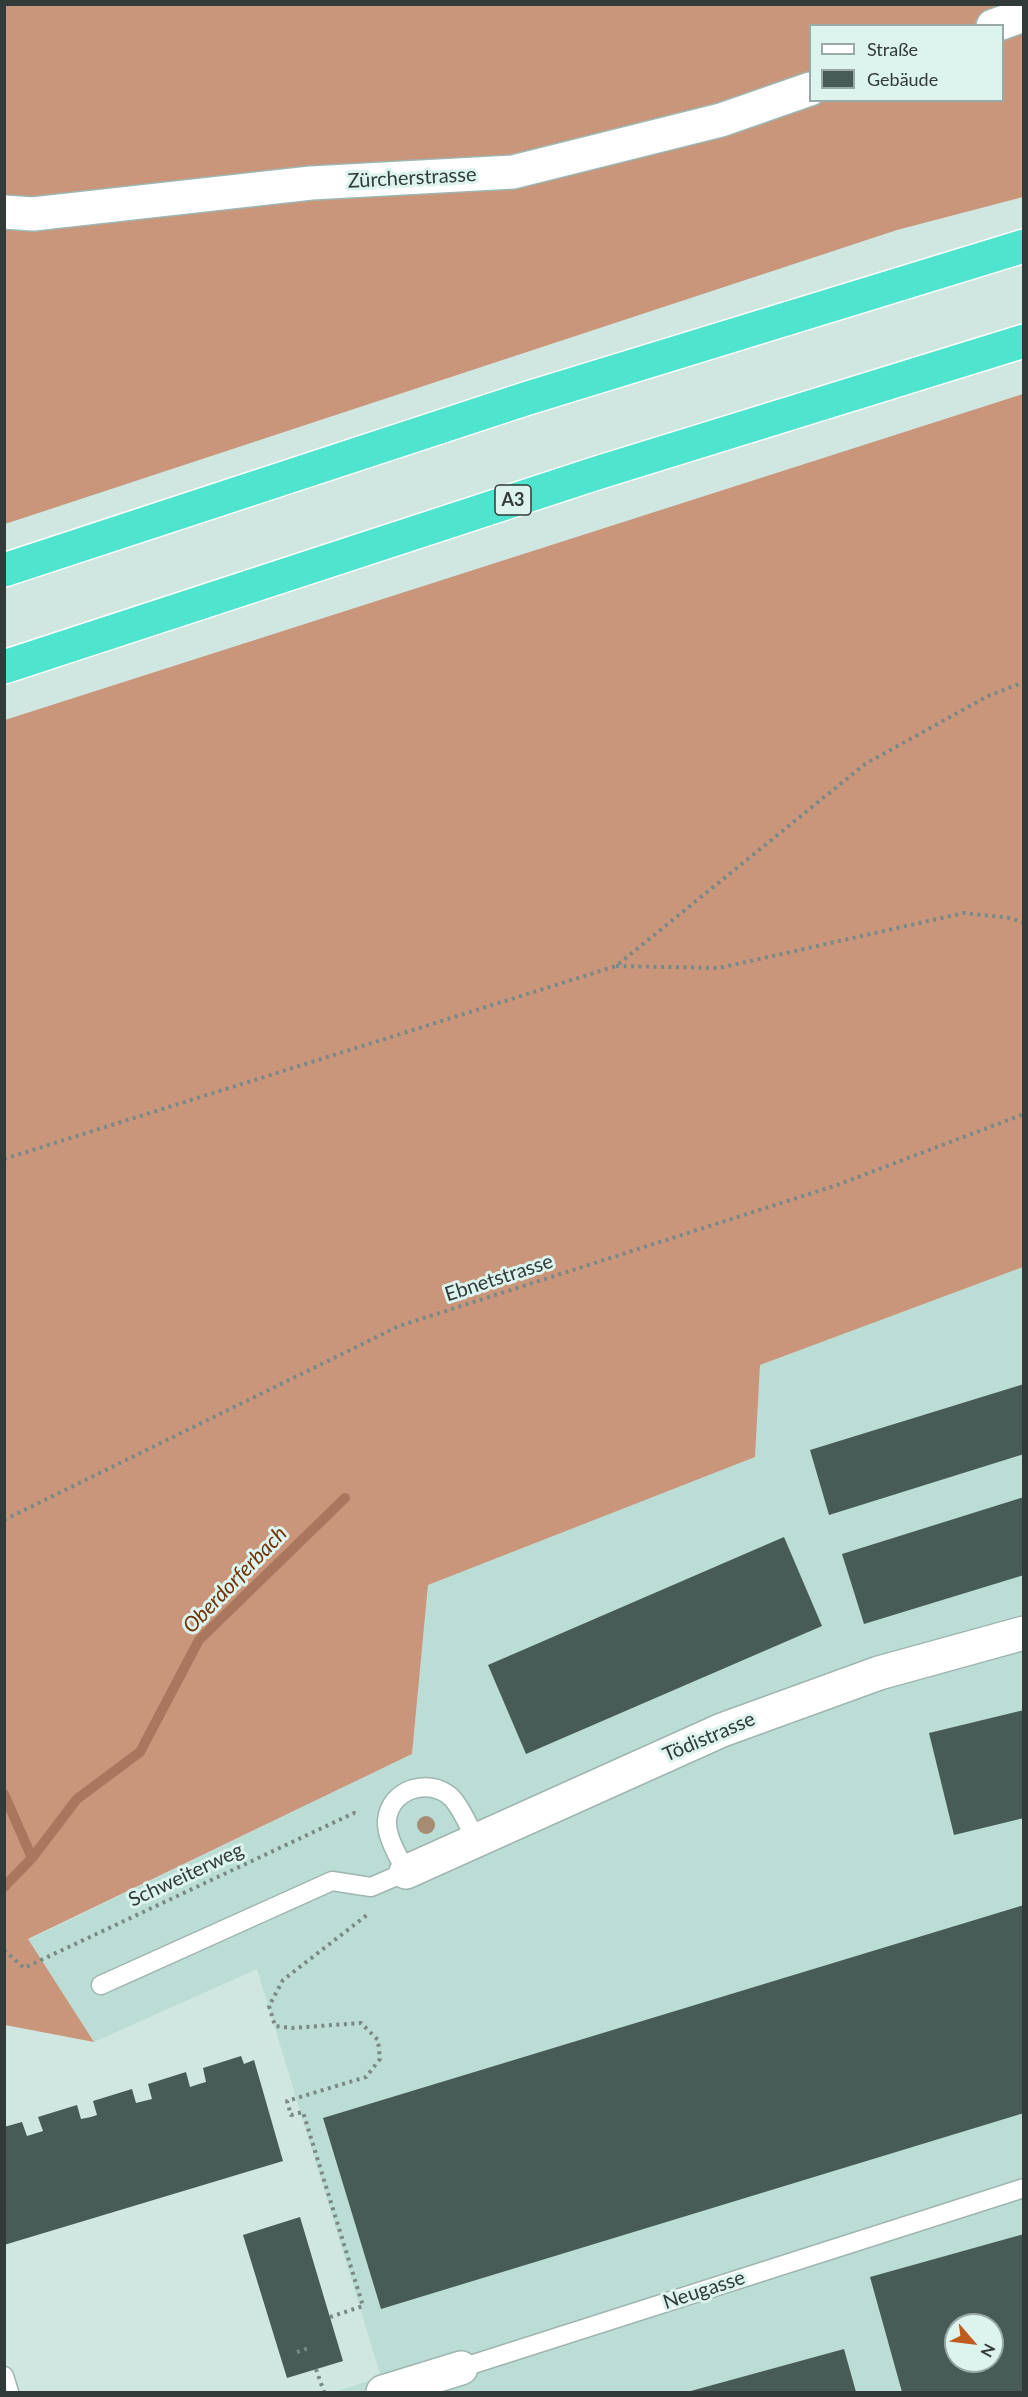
<!DOCTYPE html>
<meta charset="utf-8">
<style>
body{margin:0}
#map{position:relative;width:1028px;height:2397px;overflow:hidden;background:#cfe6e1;font-family:Lato,sans-serif}
canvas{display:block}
.frame{position:absolute;inset:0;border:6px solid #323b39;pointer-events:none}
.legend{position:absolute;left:809px;top:24px;width:195px;height:78px;box-sizing:border-box;background:#dcf3ee;border:2px solid #98a9a6;margin:0;padding:8px 10px;list-style:none;font-size:18px;color:#323b39}
.legend li{display:flex;align-items:center;gap:12px;height:30px}
.legend b{width:30px;border:2px solid #98a9a6}
.north{position:absolute;left:944px;top:2313px;width:60px;height:60px;box-sizing:border-box;background:#dcf3ee;border:2px solid #98a9a6;border-radius:50%;rotate:118deg;font-size:16px;font-weight:700;line-height:24px;text-align:center;color:#323b39}
.north::after{content:'';display:block;margin:auto;width:21px;height:27px;background:#be5c1e;clip-path:polygon(50% 0,100% 100%,50% 72%,0 100%)}
</style>
<div id="map">
<canvas width="1028" height="2397"></canvas>
<div class="frame"></div>
<ul class="legend">
<li><b style="height:8px;background:#fff"></b>Straße</li>
<li><b style="height:16px;background:#475b57"></b>Gebäude</li>
</ul>
<div class="north">N</div>
</div>
<script>
const c = document.querySelector('canvas').getContext('2d');
c.lineJoin = 'round';
function fillPath(path, color) { c.fillStyle = color; c.fill(path, 'evenodd'); }
function trace(path, color, width, dash) { c.strokeStyle = color; c.lineWidth = width; c.lineCap = dash ? 'butt' : 'round'; c.setLineDash(dash || []); c.stroke(path); }
function drawText(font, color, halo, rows, align = 'center') {
  c.font = font + ' Lato,sans-serif'; c.lineWidth = 6; c.setLineDash([]); c.textBaseline = 'middle'; c.strokeStyle = halo; c.fillStyle = color; for (const [text, x, y, turn = 0] of rows) {
    c.save(); c.translate(x, y); c.rotate((+turn || 0) * Math.PI / 180); c.textAlign = isNaN(turn) ? turn : align; if (halo) c.strokeText(text, 0, 0); c.fillText(text, 0, 0); c.restore();
  }
}
fillPath(new Path2D(`
 M1023,1267V2392H334L381,2377L257,1969L94,2042L28,1940L412,1754L428,1585L754,1457L760,1365ZM956,2325H992V2361H956Z`), '#bcddd6');
fillPath(new Path2D(`
 M4,5H1023V197L897,230L5,524ZM810,26H1002V100H810Z
 M1023,394V1267L760,1365L755,1457L428,1585L412,1754L28,1939L94,2042L5,2025V720Z`), '#ca967b');
trace(new Path2D(`
 M4,1794L32,1858
 M4,1887L32,1858L77,1799L140,1752L199,1640L345,1498`), '#a9775d', 10);
fillPath(new Path2D(`
 M1024,1384V1454L829,1515L810,1450Z
 M1024,1497V1575L864,1624L842,1554Z
 M784,1537L822,1626L526,1754L488,1665Z
 M1024,1710V1818L954,1835L929,1733Z
 M1024,1905V2113L381,2309L323,2118Z
 M241,2056L244,2064L254,2060L283,2161L4,2245V2127L22,2122L27,2136L43,2131L38,2117L77,2105L81,2119L91,2117L97,2115L93,2101L132,2089L136,2103L152,2099L148,2084L186,2072L190,2087L199,2084L206,2082L203,2068Z
 M300,2217L343,2361L287,2378L243,2235Z
 M1024,2234V2392H902L870,2277ZM956,2325H992V2361H956Z
 M844,2349L856,2392H687Z`), '#475b57');
const service = new Path2D(`
 M101,1985L332,1881L371,1887L406,1872C399,1857 386,1838 387,1820C390,1789 429,1777 451,1797C462,1808 469,1828 477,1841
 M461,2368L1024,2188
 M4,2376L9,2392`);
const minor = new Path2D(`
 M993,26L1024,15
 M4,212L33,214L311,183L513,172L721,120L810,89
 M406,1872L722,1730L879,1673L1024,1633
 M383,2392L461,2368`);
const motorway = new Path2D(`
 M4,570L525,399L1024,246
 M4,667L597,473L1024,341`);
trace(service, '#9fb5b0', 21);
trace(minor, '#9fb5b0', 36);
trace(motorway, '#fff', 36);
trace(new Path2D(`
 M616,966L719,968L964,913L1011,918L1024,923
 M4,1159L616,966L865,764L988,696L1024,682
 M4,1520L399,1326L837,1185L1024,1114
 M4,1950L24,1968L354,1813L360,1814
 M330,2317L363,2306L303,2112L291,2115L287,2101L366,2077L380,2059L378,2040L361,2023L292,2028L275,2026L269,2006L283,1980L367,1915
 M297,2352L309,2348
 M316,2369L324,2392`), '#7a8986', 4, [3, 4.5]);
trace(service, '#fff', 18);
trace(minor, '#fff', 33);
trace(motorway, '#4ee4cd', 33);
c.fillStyle = '#a68c74';
for (const [x, y] of [
 [426,1825]
]) { c.beginPath(); c.arc(x, y, 9, 0, 2 * Math.PI); c.fill(); }
for (const [x, y, w] of [
 [513,500,36]
]) { const box = new Path2D(); box.roundRect(x - w / 2, y - 15, w, 30, 4.5); c.fillStyle = '#dcf3ee'; c.fill(box); trace(box, '#323b39', 1.5); }
drawText('bold 18px', '#323b39', null, [
 ["A3",513,500]
]);
drawText('20px', '#323b39', '#dcf3ee', [
 ["Zürcherstrasse",412,178,-3],
 ["Ebnetstrasse",499,1278,-18],
 ["Tödistrasse",709,1737,-23],
 ["Schweiterweg",186,1875,-25],
 ["Neugasse",704,2290,-18]
]);
drawText('italic 21px', '#723206', '#dcf3ee', [
 ["Oberdorferbach",235,1580,-46]
]);
</script>
